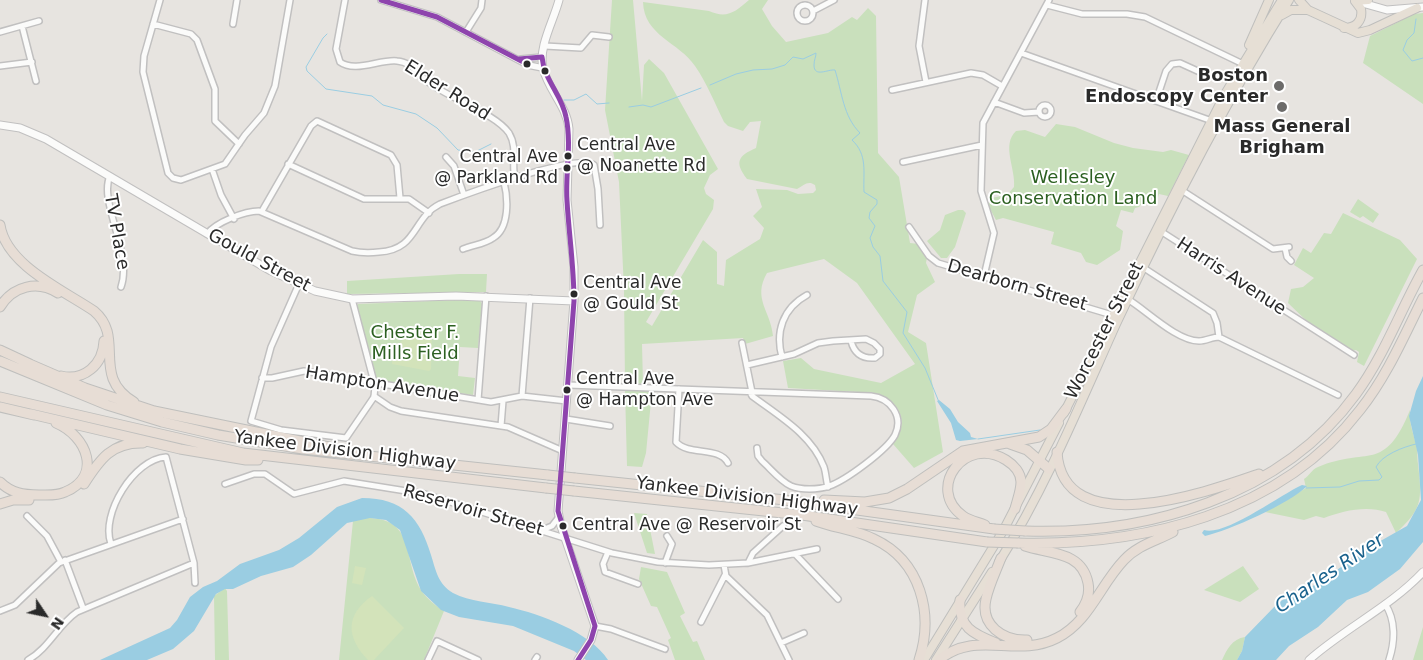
<!DOCTYPE html>
<style>
body{margin:0}
#map{position:relative;width:1423px;height:660px;overflow:hidden;background:#e7e4e0;font-family:"DejaVu Sans",sans-serif}
canvas{display:block}
.north{position:absolute;left:20px;top:590px;width:50px;height:50px;-webkit-text-stroke:4px #fff;paint-order:stroke;rotate:124deg;font-size:14px;font-weight:700;line-height:20px;text-align:center;color:#2a2a2a}
.north::after{content:'';display:block;margin:auto;width:18px;height:22px;background:#2a2a2a;clip-path:polygon(50% 0,100% 100%,50% 72%,0 100%)}
</style>
<div id="map">
<canvas width="1423" height="660"></canvas>
<div class="north">N</div>
</div>
<script>
const c = document.querySelector('canvas').getContext('2d');
c.lineJoin = 'round';
function fillPath(path, color) { c.fillStyle = color; c.fill(path, 'evenodd'); }
function trace(path, color, width, dash) { c.strokeStyle = color; c.lineWidth = width; c.lineCap = dash ? 'butt' : 'round'; c.setLineDash(dash || []); c.stroke(path); }
function drawText(font, color, halo, rows, align = 'center') {
  c.font = font + ' "DejaVu Sans",sans-serif'; c.lineWidth = 4; c.setLineDash([]); c.textBaseline = 'middle'; c.strokeStyle = halo; c.fillStyle = color; for (const [text, x, y, turn = 0] of rows) {
    c.save(); c.translate(x, y); c.rotate((+turn || 0) * Math.PI / 180); c.textAlign = isNaN(turn) ? turn : align; if (halo) c.strokeText(text, 0, 0); c.fillText(text, 0, 0); c.restore();
  }
}
fillPath(new Path2D(`
 M612,0H633L642,101L644,65L649,59L664,73L718,169L710,175L704,188L706,194L714,200L713,209L646,322L652,326L703,240L717,252V284L724,286L726,260L760,239L764,228L753,216L762,207L756,189L787,190L798,194L813,193L816,190L815,185C808,180 804,185 797,189L747,179C734,162 738,156 756,148L761,121L750,122L743,131L728,126L724,122C715,104 707,83 695,66C679,42 644,36 643,2L709,11C727,19 735,12 749,0H768L762,9L772,26L786,42L828,33L852,17L857,20L868,8L876,16L878,153L899,177L910,243L919,244L927,257L926,263L935,282L917,295L908,332L926,343L943,452L914,468L893,444C910,422 901,402 875,393L788,388L783,361L801,358L814,369L881,383L915,364L857,283L824,259L767,273C752,299 771,311 773,336L745,344L743,338L642,344L643,384L625,383L624,290L619,182L605,110Z
 M1423,13V104L1363,63L1370,36L1414,14Z
 M1056,124L1075,127L1114,143L1133,148L1163,152L1171,150L1189,155L1168,196L1159,194L1157,200L1147,197L1139,207L1135,208L1133,213L1121,210L1116,226L1123,231L1120,250L1097,265L1086,262L1081,253L1051,244L1054,232L1003,218L996,220L988,205L991,198L1007,195L1014,187C1016,169 1001,145 1016,131L1025,130L1045,137Z
 M1358,199L1379,214L1373,223L1363,216L1360,218L1350,212Z
 M958,210H963L966,213L955,247L947,258H941L927,241L940,230L945,215Z
 M1343,213L1400,240L1417,259L1364,366L1357,362L1359,352L1356,350L1351,351L1314,328L1288,303L1291,289L1303,287L1314,278L1294,265L1303,248L1311,253L1324,233L1331,234Z
 M459,274H487L486,292L347,294V281Z
 M479,299L482,304L478,348L460,347L458,376L475,378L473,395L379,381L376,378L356,308L358,304Z
 M625,390L652,391L646,453L642,467L627,466Z
 M1410,410C1409,422 1413,433 1416,444C1418,451 1417,457 1418,464C1422,500 1423,508 1396,533L1386,512C1367,505 1341,511 1324,518L1316,516L1304,520L1265,512L1306,488L1304,479C1309,476 1312,469 1318,467C1368,446 1384,474 1410,410Z
 M634,513L647,514L655,554L647,553Z
 M366,518C417,518 402,559 421,590C427,599 436,606 444,611L424,660H339L353,521Z
 M1243,566L1259,589L1240,602L1204,590Z
 M641,567L667,572L685,613L680,616L693,642L697,641L705,660H675L668,640L671,638L657,607L651,606L639,579Z
 M225,588L227,591L229,660H215L214,596Z
 M1423,627V660H1413Z
 M1245,637L1242,651L1237,660H1222C1227,649 1232,639 1245,637Z`), '#c9e0bc');
fillPath(new Path2D(`
 M424,330L432,331L431,369L429,371L392,364C393,345 406,333 424,330Z
 M355,566L366,568L362,585L352,583Z
 M372,596L404,628L374,660H368C346,637 345,615 372,596Z`), '#d3e3ba');
fillPath(new Path2D(`
 M1423,376V542L1400,569L1368,592L1347,600L1318,627L1289,646L1276,660H1237L1242,651L1245,637L1278,603L1287,597L1317,584L1368,548L1407,526L1421,500L1418,455L1409,416L1416,391Z
 M939,400L950,409L958,422L970,433L971,437L978,439L960,441L956,440L951,423L937,401Z
 M1302,485L1307,486C1291,503 1228,531 1205,536L1202,533L1204,530C1224,537 1280,495 1302,485Z
 M362,498C403,498 420,518 431,555C436,571 438,584 453,593C470,602 491,602 509,607C540,614 590,632 608,660H586L574,651L513,626L459,617L441,610L421,591L400,530L386,520L370,518L347,523L311,555L293,567L261,576L233,589H225L216,594L194,631L173,649L147,660H100L170,628L177,620L190,597L203,587L217,581L240,564L279,550L299,538L337,507Z`), '#9acde2');
trace(new Path2D(`
 M1416,19L1414,33L1407,40L1403,50L1412,61L1423,58
 M327,34L323,38L306,67L307,71L326,89L372,96L383,105L416,114L437,128L458,150L475,152L491,144
 M710,85L736,74L753,70L772,69L785,65L793,57L803,59L816,53C816,57 814,60 814,65C814,78 828,69 835,70C842,92 843,116 860,133L852,140C868,155 863,172 864,192L877,200V204L870,212L869,218L875,226L870,238L873,247L880,256L883,281L907,312L903,333L925,368L939,402
 M564,100H574L586,94L597,104L609,103
 M629,107L643,105L651,107L701,88
 M978,439L1040,430
 M1306,488L1340,487L1359,481L1379,480L1382,477L1376,467C1382,455 1403,447 1416,444`), '#9acde2', 1);
const minor = new Path2D(`
 M160,0L144,56L143,72L168,173L173,178L181,180L225,164L245,135L264,113L275,86L290,0
 M345,0L336,49L340,62C355,73 380,59 397,61C412,62 417,74 428,82C448,98 495,113 509,133C518,148 511,163 515,178
 M925,0L919,46L926,82
 M1047,5L1082,14H1127L1145,17L1243,64
 M797 13a8 8 0 1 1 16 0a8 8 0 1 1-16 0Z
 M813,11L834,0
 M153,24L191,34L197,40L215,89V121L239,144
 M233,24L237,0
 M22,26L36,81
 M0,32L39,21
 M466,32L481,8L482,0
 M545,46L581,48L592,35L609,37
 M1021,53L1212,121
 M0,66L32,62
 M892,90L971,73L983,75L1002,86
 M1156,101L1166,71L1172,64L1180,63L1202,73
 M994,102L1024,113L1039,112
 M1039 111a6 6 0 1 1 12 0a6 6 0 1 1-12 0Z
 M446,157L454,166L464,195
 M903,162L982,145
 M288,164L364,199H409L429,213
 M212,169L221,195L234,219
 M110,176C98,201 133,254 121,287
 M1183,191L1273,249L1289,247
 M262,211L311,126L317,121L391,155L397,165L400,198
 M909,227L929,256L938,263L1112,315
 M1162,232L1354,355
 M207,234C216,222 245,211 259,211L352,251C361,253 370,253 379,252C418,250 412,218 440,204C461,196 581,151 594,165L598,189L600,225
 M1285,248L1287,257L1291,261
 M463,249C473,245 485,244 493,238C510,228 508,198 504,182
 M1144,268L1213,313L1217,323L1219,337
 M984,276L994,233L981,191L983,123L1049,0
 M298,286L271,347L251,421L281,430L346,438L374,397L375,386L352,299
 M1129,300C1147,311 1177,341 1199,341C1206,341 1212,337 1219,337
 M1219,337L1338,395
 M742,343L752,392
 M782,357C775,332 783,308 807,295
 M747,365L794,354L818,343L833,341L866,339L874,343L880,349V354L875,358C862,359 854,353 851,341
 M262,378H272L304,371L491,402L522,396L567,401
 M568,385L871,396C890,398 904,416 895,435C887,450 845,481 829,486C818,490 801,490 791,486C780,481 771,469 762,461L758,456L757,448
 M679,389L676,442C689,456 719,446 728,463
 M750,392L752,396C779,416 812,435 824,467C826,473 826,480 828,487
 M374,396L390,407L401,411L508,427L563,451
 M522,396L530,298
 M478,400L486,296
 M566,419L610,426
 M501,426L503,401
 M225,484L254,474H265L294,494L344,481L425,494L612,553L658,562L709,565L748,563L817,549
 M27,516L47,536L61,562
 M542,530L552,526L559,517
 M111,544C100,514 134,459 166,457L194,563L195,583
 M608,552L603,564L605,572L638,584
 M796,555L838,599
 M65,560L83,608
 M665,563L672,544L667,536
 M748,563L753,553L783,526
 M724,565L726,576L767,615L789,660
 M0,611L15,605L59,563L183,519
 M701,622L725,575
 M595,626L611,629L665,649
 M781,643L804,633
 M28,660C49,648 58,625 77,612L194,563
 M428,660L437,641L478,660
 M535,660L537,657`);
const tertiary = new Path2D(`
 M381,0L437,17L528,65L543,68
 M521,59L542,57
 M1385,604C1396,620 1395,642 1389,660`);
const secondary = new Path2D(`
 M559,0C554,20 538,47 543,68C548,90 567,106 569,129L567,200L574,267V301L558,511L561,526L595,626L591,640L578,660
 M1355,1L1387,10L1423,7
 M0,125L20,128L46,139L271,271L315,291L352,299L456,296L574,301
 M1309,660C1345,628 1390,607 1423,572`);
const trunk = new Path2D(`
 M1299,0L1308,10L1358,33L1370,30L1417,8
 M1355,1L1368,0
 M1282,15L1291,10H1306
 M1344,28C1356,28 1363,21 1361,9L1355,1
 M1249,45L1269,0
 M1064,413L1225,94L1282,0
 M999,562C1046,487 1080,404 1116,324C1168,213 1224,104 1289,0
 M924,660L1003,531L1059,423
 M936,660L992,572`);
const motorway = new Path2D(`
 M0,225C6,265 63,290 94,311C126,338 90,376 134,402
 M0,307C13,286 37,280 58,293
 M0,350L30,364
 M0,361L107,405L162,422L218,435L303,449L548,475
 M25,362L85,388L154,411L329,447
 M61,376C84,381 103,365 104,341
 M0,397L243,453L546,488
 M0,407L34,415
 M31,414L180,449L246,460H258
 M1010,444L1027,450L1049,469
 M1057,452C1063,544 1210,491 1259,474
 M575,478L785,500L994,529
 M0,482C11,493 23,495 39,495C48,495 57,496 65,492C103,476 87,436 56,423
 M84,484C100,459 112,442 143,443
 M574,491L802,515L987,542
 M824,500L865,502L889,498L907,489L963,451L1039,437L1051,429L1066,409
 M0,504L13,500H29
 M816,521C835,528 856,530 874,539C921,561 934,614 919,660
 M985,525C978,522 970,521 963,516C925,489 965,434 1006,460C1014,465 1021,473 1021,482C1021,491 1017,500 1015,509
 M1025,531C1147,535 1281,497 1356,394C1384,356 1400,311 1423,270
 M1018,543C1143,546 1280,514 1360,410C1387,376 1404,336 1423,298
 M1025,546C1049,554 1082,551 1088,583C1090,593 1087,603 1080,612
 M1001,558C996,571 989,585 986,599C980,625 1003,641 1027,640
 M960,600C958,627 973,634 996,643
 M939,660C976,629 1016,659 1057,638C1089,622 1100,585 1124,560C1138,545 1156,541 1173,532`);
trace(minor, '#c1c0c0', 8);
trace(tertiary, '#c1c0c0', 8);
trace(secondary, '#c1c0c0', 9);
trace(trunk, '#bfbfbd', 10);
trace(motorway, '#bfbfbd', 11);
trace(minor, '#fbfbfa', 5);
trace(tertiary, '#fbfbfa', 5.5);
trace(secondary, '#fbfbfa', 7);
trace(trunk, '#e6dfd5', 8);
trace(motorway, '#e7ddd5', 9);
const motorwayBridge = new Path2D(`
 M548,475L575,478
 M546,488L574,491
 M994,529L1025,531
 M987,542L1018,543`);
trace(motorwayBridge, '#bfbfbd', 11, []);
trace(motorwayBridge, '#e7ddd5', 9);
trace(new Path2D(`
 M381,0L437,17L527,64
 M519,59L542,57C544,80 562,95 566,117C572,145 565,173 567,201C569,235 574,267 574,301L558,511L595,626L591,640L578,660`), '#8e44ad', 5);
for (const [x, y, r, color] of [
 [527,64,4.5,"#2a2a2a"],
 [545,71,4.5,"#2a2a2a"],
 [1279,86,6,"#6c6b6a"],
 [1282,107,6,"#6c6b6a"],
 [568,156,4.5,"#2a2a2a"],
 [567,168,4.5,"#2a2a2a"],
 [574,294,4.5,"#2a2a2a"],
 [567,390,4.5,"#2a2a2a"],
 [563,526,4.5,"#2a2a2a"]
]) { const dot = new Path2D(); dot.arc(x, y, r, 0, 2 * Math.PI); c.fillStyle = color; c.fill(dot); trace(dot, '#fff', 2); }
drawText('17px', '#2a2a2a', '#fff', [
 ["Central Ave",577,146],
 ["@ Noanette Rd",577,167],
 ["Central Ave",558,158,"right"],
 ["@ Parkland Rd",558,179,"right"],
 ["Central Ave",583,284],
 ["@ Gould St",583,305],
 ["Central Ave",576,380],
 ["@ Hampton Ave",576,401],
 ["Central Ave @ Reservoir St",572,526]
], 'left');
drawText('bold 18px', '#2a2a2a', '#fff', [
 ["Boston",1268,76],
 ["Endoscopy Center",1268,97],
 ["Mass General",1282,127,"center"],
 ["Brigham",1282,148,"center"]
], 'right');
drawText('18px', '#2a2a2a', '#fff', [
 ["Elder Road",447,91,32],
 ["TV Place",116,232,80],
 ["Gould Street",259,261,28],
 ["Harris Avenue",1231,277,33],
 ["Dearborn Street",1017,286,16],
 ["Worcester Street",1105,331,-63],
 ["Hampton Avenue",382,385,9],
 ["Yankee Division Highway",345,451,7],
 ["Yankee Division Highway",747,497,7],
 ["Reservoir Street",473,511,16]
]);
drawText('18px', '#2c6021', '#fff', [
 ["Wellesley",1073,178],
 ["Conservation Land",1073,199],
 ["Chester F.",415,333],
 ["Mills Field",415,354]
]);
drawText('italic 19px', '#1a628d', '#fff', [
 ["Charles River",1330,574,-34]
]);
</script>
